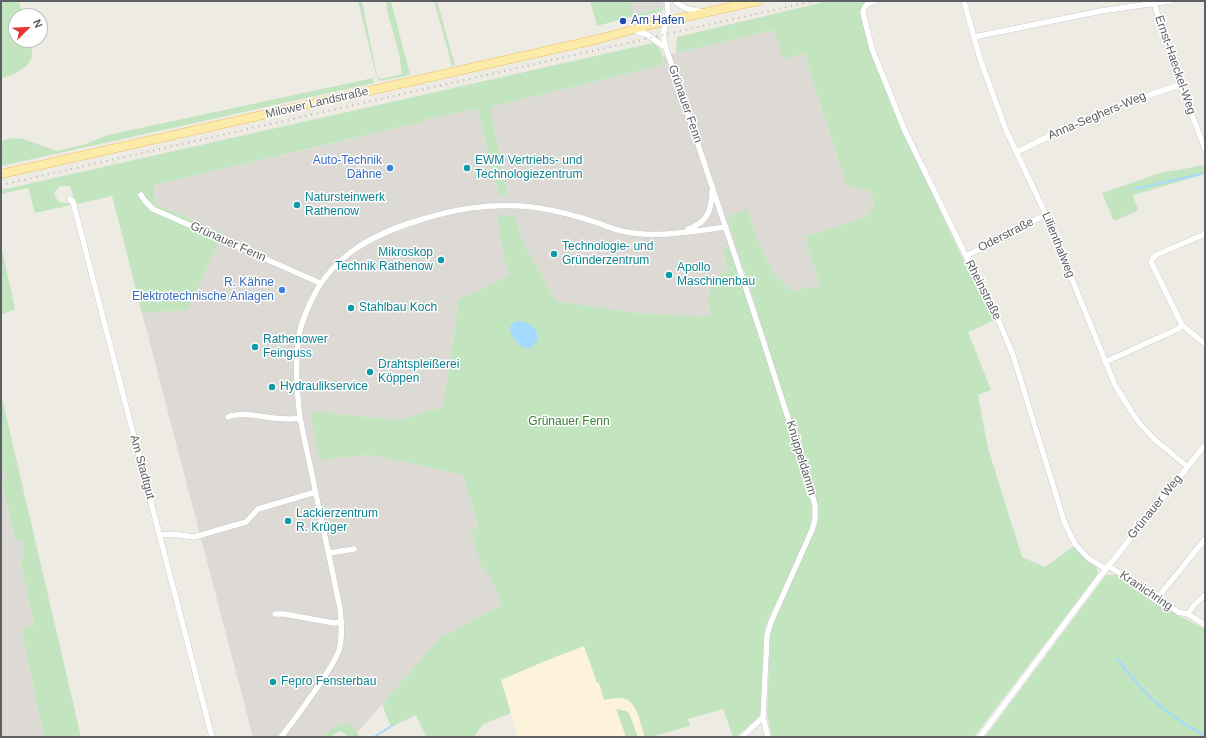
<!DOCTYPE html>
<meta charset="utf-8">
<style>
body{margin:0}
#map{position:relative;width:1206px;height:738px;overflow:hidden;background:#eeebe4;font-family:Helvetica,sans-serif}
canvas{display:block}
.frame{position:absolute;inset:0;border:2px solid #5c6064;pointer-events:none}
.north{position:absolute;left:8px;top:8px;width:40px;height:40px;box-sizing:border-box;background:#fff;border:1px solid #bebfc1;border-radius:50%;rotate:66deg;font-size:11px;font-weight:700;line-height:16px;text-align:center;color:#5c6064}
.north::after{content:'';display:block;margin:auto;width:14px;height:18px;background:#e53832;clip-path:polygon(50% 0,100% 100%,50% 72%,0 100%)}
</style>
<div id="map">
<canvas width="1206" height="738"></canvas>
<div class="frame"></div>
<div class="north">N</div>
</div>
<script>
const c = document.querySelector('canvas').getContext('2d');
c.lineJoin = 'round';
function fillPath(path, color) { c.fillStyle = color; c.fill(path, 'evenodd'); }
function trace(path, color, width, dash) { c.strokeStyle = color; c.lineWidth = width; c.lineCap = dash ? 'butt' : 'round'; c.setLineDash(dash || []); c.stroke(path); }
function drawText(font, color, halo, rows, align = 'center') {
  c.font = font + ' Helvetica,sans-serif'; c.lineWidth = 3; c.setLineDash([]); c.textBaseline = 'middle'; c.strokeStyle = halo; c.fillStyle = color; for (const [text, x, y, turn = 0] of rows) {
    c.save(); c.translate(x, y); c.rotate((+turn || 0) * Math.PI / 180); c.textAlign = isNaN(turn) ? turn : align; if (halo) c.strokeText(text, 0, 0); c.fillText(text, 0, 0); c.restore();
  }
}
fillPath(new Path2D(`
 M584,646L597,682L599,683L604,699L622,698L631,702L635,706L645,737H638L629,713L617,709L626,737H518L500,680L545,661Z`), '#fdf3da');
fillPath(new Path2D(`
 M630,1H663L664,7L633,15Z
 M773,30L804,53L846,185L865,189L869,191L874,201V207L865,217L815,234L806,235L805,240L819,283V286L792,291L776,276L763,253L747,211L728,216L744,269L738,271L728,246L723,250L727,272L720,282L708,302L711,317L637,313L556,301L521,238L515,216H497L505,263L510,274L499,281L459,299L443,407L398,420L310,411L341,458L368,455L387,458L463,475L478,527L481,565L492,581L502,605L441,637L357,733L350,723L337,725L320,737H253L142,313L188,310L223,233L155,204L154,185L334,143L425,121V119L477,109L499,196L508,195L490,107L663,65V56Z
 M1,390L81,737L63,660Z
 M1,469H4L7,480L2,483L15,540L21,541L24,556L20,561L34,625L21,629L44,737H1Z`), '#dddad6');
fillPath(new Path2D(`
 M1,1H19L23,16H16V40H29C30,45 33,51 32,55C31,68 11,76 1,78Z
 M358,1H362L377,76L381,79L402,74L399,54L387,10L386,1H391L410,75L380,81L376,75Z
 M434,1H437L455,65L452,66Z
 M590,1H630L634,15L664,7L662,11L643,16H634L597,26Z
 M828,1H868L861,8V13L903,130L959,251L995,320L968,332L991,390L978,395L988,448L1022,557L1045,567L1074,546L1087,559L1097,568L1098,574L974,737H772L767,715L770,635L771,628L814,531L815,496L727,216L747,210L763,253L776,276L792,291L818,286L819,283L805,240L806,235L815,234L865,217L874,207V201L869,191L865,189L846,185L804,53L783,59L773,30L676,53L677,37Z
 M653,43C662,48 663,56 663,65L490,107L508,195L499,196L477,109L426,119V121L154,185L155,204L223,233L188,310L142,313L112,196L78,204L74,199L70,186H60L54,193L55,196L59,202L67,203L71,205L35,213L28,188L1,194V190Z
 M373,78L374,83L1,166V141L12,138L23,139L57,151L86,144L108,135Z
 M1205,165V174L1134,195L1133,196L1138,209L1137,211L1114,221L1102,193L1160,173Z
 M515,215L521,238L556,301L637,313L711,317L708,302L711,286L720,282V275L727,272L723,250L728,246L738,271L805,479L812,506V519L809,531L767,622L764,635L761,713L760,716L736,737H733L723,709L688,719L690,726L651,737H645C640,724 638,702 623,698C617,697 609,699 604,700L599,683H597L584,646L545,661L501,680L511,713L483,724L474,737H426L416,715L391,727L382,704L441,637L502,605L492,581L481,565L471,532L478,526L463,475L387,458L368,455L319,460L310,411L398,420L443,407L459,299L499,281L509,274L505,263L497,216Z
 M1,245L15,309L1,315Z
 M1,394L81,737H44L21,629L34,625L20,561L24,556L21,541L15,540L2,483L7,480L4,469H1Z
 M1106,575H1116L1154,597L1166,608L1178,615L1205,629V737H985Z
 M616,709L626,711L629,713L638,737H626Z
 M351,723L360,737H347V735L340,731L330,737H320L337,725Z`), '#c2e5c0');
fillPath(new Path2D(`
 M518,321C552,324 535,364 516,341C512,337 510,332 510,327L512,324Z`), '#a4dafd');
trace(new Path2D(`
 M1135,189L1201,174
 M1117,658C1127,671 1137,685 1149,696C1165,712 1185,725 1205,736
 M374,737L393,725`), '#a4dafd', 2);
const minor = new Path2D(`
 M667,1L668,13L663,34L666,48L762,337L808,480L815,505V520L812,530L771,622L767,635L763,717L768,737
 M675,1C682,9 694,10 704,12
 M875,1C867,3 864,6 863,13L872,49L905,131L966,256L998,319L1013,355L1065,524L1075,544L1088,558L1106,569
 M964,1L980,59L1006,130L1046,215L1115,385L1131,411L1141,425L1154,439L1188,467
 M1154,3L1174,68L1205,149
 M633,30L646,34L666,48
 M974,37L1101,11L1170,1
 M1017,152C1069,126 1124,102 1180,85
 M141,195L145,201L153,209L320,283
 M70,199L73,202L212,737
 M688,229C707,223 712,210 712,191
 M1205,234L1156,255L1153,258L1151,262L1182,325L1205,344
 M966,256L1039,218L1046,215
 M1105,362L1178,329L1182,325
 M228,417C247,409 276,423 300,418
 M160,535L171,534L194,537L246,522L258,509L316,492
 M329,553L354,549
 M1108,566L1159,596L1168,605L1178,612L1188,614L1205,625
 M1159,596L1205,539
 M275,614H284L334,623L342,622
 M1188,614L1194,605L1205,595
 M281,737C295,719 308,701 321,682C327,672 335,662 339,650C343,637 341,621 340,608L300,418C297,393 295,368 298,343C299,331 303,319 308,308C328,258 370,235 420,220C455,209 485,204 521,206C547,208 574,215 598,223C607,226 617,231 627,232C658,238 694,231 726,227
 M742,737L763,717
 M980,737L1098,579L1205,445`);
const primary = new Path2D(`
 M1,174L599,39L653,24L758,1`);
trace(minor, '#b1b5b8', 6);
trace(primary, '#eebf5c', 9);
trace(minor, '#fff', 5.5);
trace(primary, '#fdeca9', 8);
trace(new Path2D(`
 M1,185L813,1`), '#b2b3b4', 2, [1, 5]);
for (const [x, y, r, color] of [
 [623,21,4,"#1a4fb4"],
 [390,168,4,"#3f7fe0"],
 [467,168,4,"#0f9aa8"],
 [297,205,4,"#0f9aa8"],
 [554,254,4,"#0f9aa8"],
 [441,260,4,"#0f9aa8"],
 [669,275,4,"#0f9aa8"],
 [282,290,4,"#3f7fe0"],
 [351,308,4,"#0f9aa8"],
 [255,347,4,"#0f9aa8"],
 [370,372,4,"#0f9aa8"],
 [272,387,4,"#0f9aa8"],
 [288,521,4,"#0f9aa8"],
 [273,682,4,"#0f9aa8"]
]) { const dot = new Path2D(); dot.arc(x, y, r, 0, 2 * Math.PI); c.fillStyle = color; c.fill(dot); trace(dot, '#fff', 1.5); }
drawText('12px', '#164399', '#fff', [
 ["Am Hafen",631,21]
], 'left');
drawText('12px', '#5c6064', '#fff', [
 ["Ernst-Haeckel-Weg",1175,65,71],
 ["Milower Landstraße",317,103,-13],
 ["Grünauer Fenn",685,104,71],
 ["Anna-Seghers-Weg",1097,116,-23],
 ["Oderstraße",1006,235,-27],
 ["Grünauer Fenn",228,242,24],
 ["Lilienthalweg",1058,245,68],
 ["Rheinstraße",983,290,63],
 ["Knüppeldamm",801,458,73],
 ["Am Stadtgut",142,467,75],
 ["Grünauer Weg",1155,507,-51],
 ["Kranichring",1146,591,34]
]);
drawText('12px', '#366cbe', '#fff', [
 ["Auto-Technik",382,161],
 ["Dähne",382,175],
 ["R. Kähne",274,283],
 ["Elektrotechnische Anlagen",274,297]
], 'right');
drawText('12px', '#0d838f', '#fff', [
 ["EWM Vertriebs- und",475,161],
 ["Technologiezentrum",475,175],
 ["Natursteinwerk",305,198],
 ["Rathenow",305,212],
 ["Technologie- und",562,247],
 ["Gründerzentrum",562,261],
 ["Mikroskop",433,253,"right"],
 ["Technik Rathenow",433,267,"right"],
 ["Apollo",677,268],
 ["Maschinenbau",677,282],
 ["Stahlbau Koch",359,308],
 ["Rathenower",263,340],
 ["Feinguss",263,354],
 ["Drahtspleißerei",378,365],
 ["Köppen",378,379],
 ["Hydraulikservice",280,387],
 ["Lackierzentrum",296,514],
 ["R. Krüger",296,528],
 ["Fepro Fensterbau",281,682]
], 'left');
drawText('12px', '#368136', '#fff', [
 ["Grünauer Fenn",569,422]
]);
</script>
